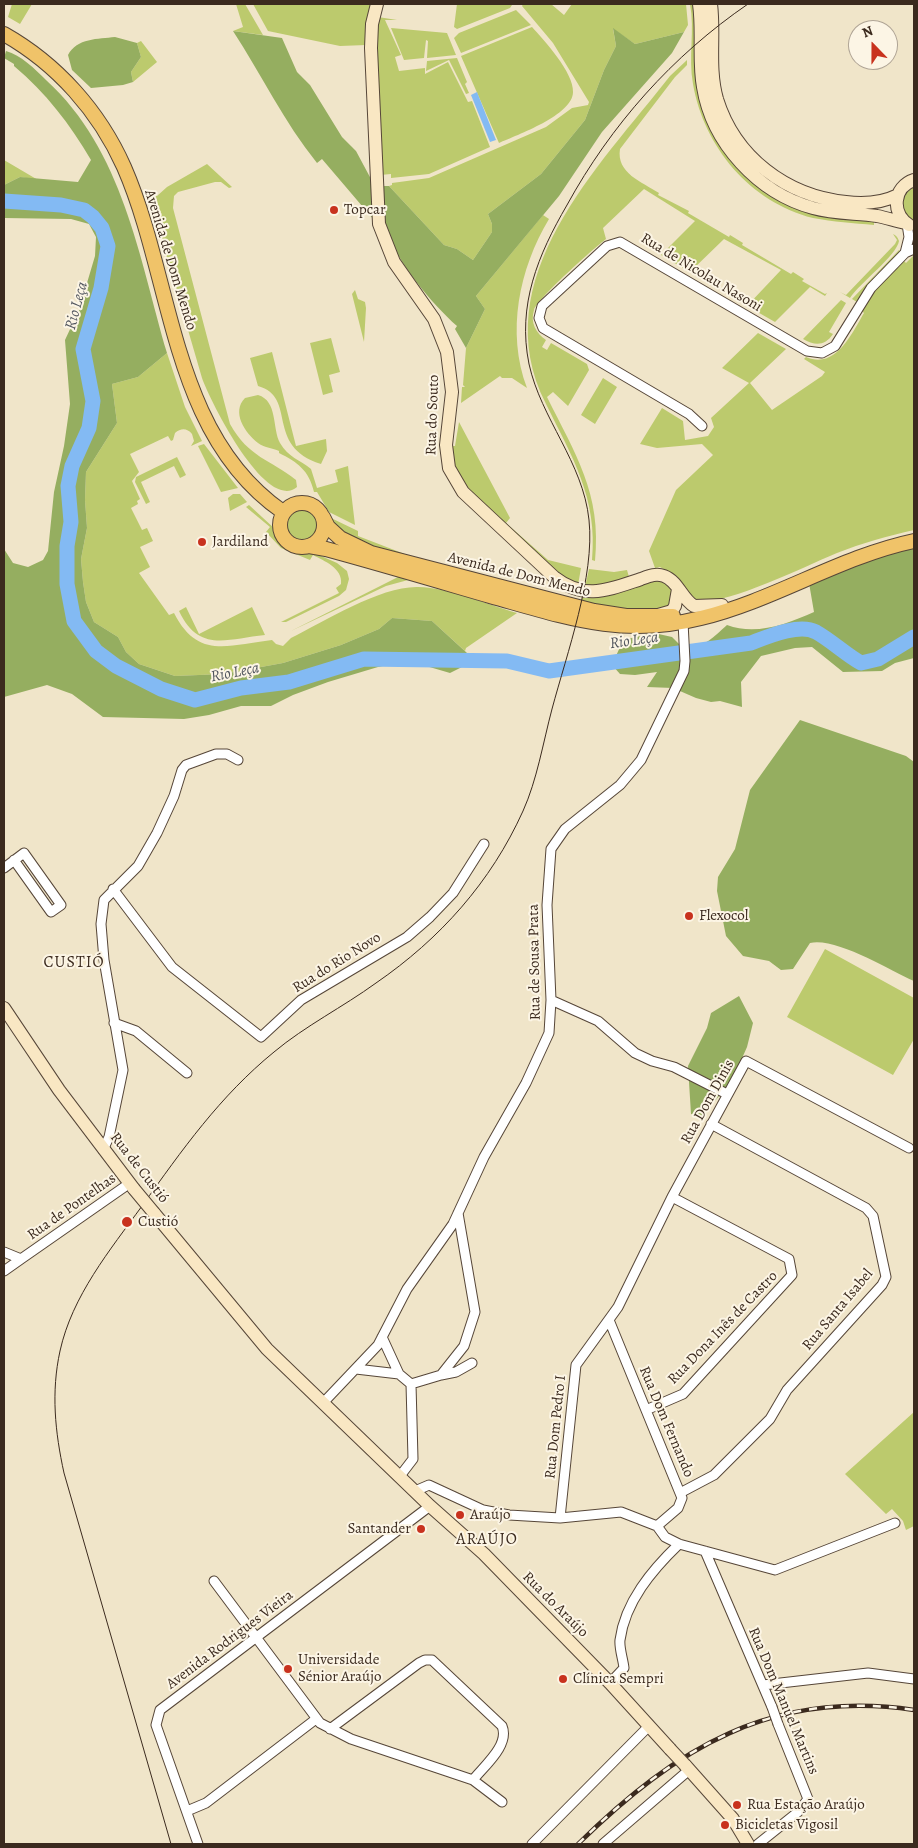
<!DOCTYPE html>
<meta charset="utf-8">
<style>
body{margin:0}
#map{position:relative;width:918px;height:1848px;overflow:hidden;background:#f0e5c9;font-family:Alegreya,serif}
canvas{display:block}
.frame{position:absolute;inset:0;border:5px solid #3b2a1e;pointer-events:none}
.north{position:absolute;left:848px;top:20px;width:50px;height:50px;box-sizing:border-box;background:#fcf5e5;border:1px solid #afa495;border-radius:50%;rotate:338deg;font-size:14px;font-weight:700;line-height:20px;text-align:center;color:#3b2a1e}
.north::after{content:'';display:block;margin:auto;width:18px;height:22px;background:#c8321e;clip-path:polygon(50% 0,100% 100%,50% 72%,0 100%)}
</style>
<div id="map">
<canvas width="918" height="1848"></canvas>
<div class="frame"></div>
<div class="north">N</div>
</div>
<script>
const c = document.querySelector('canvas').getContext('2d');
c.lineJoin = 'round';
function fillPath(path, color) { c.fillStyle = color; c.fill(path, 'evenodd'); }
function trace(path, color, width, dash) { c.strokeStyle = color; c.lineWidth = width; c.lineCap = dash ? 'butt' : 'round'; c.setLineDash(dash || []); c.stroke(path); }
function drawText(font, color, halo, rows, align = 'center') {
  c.font = font + ' Alegreya,serif'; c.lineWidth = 4; c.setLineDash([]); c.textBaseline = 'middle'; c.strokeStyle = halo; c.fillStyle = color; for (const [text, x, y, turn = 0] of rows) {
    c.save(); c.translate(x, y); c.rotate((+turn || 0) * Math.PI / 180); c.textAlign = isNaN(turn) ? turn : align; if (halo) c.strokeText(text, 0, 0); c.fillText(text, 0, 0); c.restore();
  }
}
fillPath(new Path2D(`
 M12,4H32L20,24L8,17Z
 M236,4H245L263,35L233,31L243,27Z
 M253,4H373L366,45L340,46L268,31Z
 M457,4H512V5L510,8L457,29L454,27Z
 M523,4H551L564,15L572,4H686L688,25L684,32L635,44L613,29L616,46L604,70L585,120L541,174L488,214L492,224V232L473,260L457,249L444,245L389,186L392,185V183L429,178L546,127L572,108L588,105L589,102L553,43L522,6Z
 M690,4H694L695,60L757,185L874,220V225C854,223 833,222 813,218C750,202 704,147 693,84C688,57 695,30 690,4Z
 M516,10L531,25L461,53L454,38L459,33Z
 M378,17L397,20H385L401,55L395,57L399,71L425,68V74L448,62L468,102L472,101L490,147L429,174L391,178V174L380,175L375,46Z
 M532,27C544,40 574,73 573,92C573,115 517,135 499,143L461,56Z
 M391,28L447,33L456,55L427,58L428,41L426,40L424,58L404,60Z
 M141,41L157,62L133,82L131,72L141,57L137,43Z
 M457,58L467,82L465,84L469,93L466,94L449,60L426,71L427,61Z
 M687,60V65L675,77L620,149C616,173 642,182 659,193L658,195L689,211L688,213L729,237L730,235L743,243L742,245L791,274L793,272L804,279L802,281L825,294L827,293L825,296L810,287L775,322L747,306L781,270L724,239L690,272L661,255L695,221L644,189L603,228L606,239C594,248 537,299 534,310C530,323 536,333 546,340L542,347L547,350L551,343L587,364L589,370L568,406L553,392L547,397C575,454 602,493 595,561L592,560C598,498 572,457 546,404C483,279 599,167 670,76Z
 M4,160L38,180L20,177L4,185Z
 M207,164L232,187L229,188L221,182H215L178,192L174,196L173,208L230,424C249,458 270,459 296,480L297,487C266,513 210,401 202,378L149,196H157L167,187Z
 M914,187V221C899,213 900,194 914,187Z
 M543,215L549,219C519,269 506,332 527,388L512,378H502L500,376L461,403L462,387H465L463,385L466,348L485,309L476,296Z
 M893,234C897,236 898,238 899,241C897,255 860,283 850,298L840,292L846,295L895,244L897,240Z
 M899,250L901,252L875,276L857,302L852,299Z
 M914,255V530C888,536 862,543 837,553C801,568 732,603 696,602L674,575L660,567L655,568L649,551L676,490L713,455L702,444L657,448L640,444L662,408L683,421L685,440L708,436L714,427L711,418L749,383L722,368L758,333L786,349L750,383L772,410L822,376L825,372L804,359L806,357C836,370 852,333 864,313L862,311L873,292L904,261L906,263Z
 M355,290L358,299L365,302L366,308L364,342L352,294Z
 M841,300L846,303L829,332L833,334C825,346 815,346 803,339Z
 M331,338L340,372L329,375L333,392L323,395L310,343Z
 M272,352L296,446L326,439L327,451L321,464C264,446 298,397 258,386L250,358Z
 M167,353L185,407L202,441L191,446L194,441L192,434C187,428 181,428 175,433L173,440L171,441L168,436L130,454L139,472L132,481L140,499L137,501L138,504L131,508L142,530L147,528L153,541L140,547L150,567L139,573L169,615L174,613C198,660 228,645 272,640L276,644L283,646L291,638C325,621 381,586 418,587C451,588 485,604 517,613L466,648L465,651L432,621L392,618L379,629L341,645L283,663L223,674L175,676L139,664L126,652L118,637L94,622L86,602L83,582L81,559L87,528L85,500L86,472L117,423L112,384L138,377Z
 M603,378L617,387L595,424L581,415Z
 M258,395C278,401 272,428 280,443C288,457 300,460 311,469L317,488L338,482L335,470L348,466L355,525L329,512L317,492H314C309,470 297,462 279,453V451C273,448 265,448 258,443C245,433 231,412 245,398Z
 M459,422L510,518L506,523L548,560L581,568L578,585L563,578L467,490L458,477L450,446H455Z
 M204,444L238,488L221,492L198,446Z
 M177,457L186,475L180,478L174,466L141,482L150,502L146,504L135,482L136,477Z
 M240,494L247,502L230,511L228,498L233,494Z
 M249,505L275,529L278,537L285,546L296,551H310L337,563L347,571L349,579L346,590L339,596L286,622H281L339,593L336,588L341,584C343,568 324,561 313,555L310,560L281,548L266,532L270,527L246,507Z
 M286 524a16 16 0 1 1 32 0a16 16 0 1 1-32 0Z
 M331,518L358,531V536L415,558C385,551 349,545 331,518Z
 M589,569L614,572L627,570L629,577L595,586L585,587Z
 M400,576L408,580L386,586L291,631Z
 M654,580C665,581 671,586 673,597L667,608L635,611L581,602L582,598L605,596Z
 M186,607L199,634L252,607L265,635C226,639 199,653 179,611Z
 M825,949L914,998V1039L893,1075L787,1017Z
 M914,1412V1526L906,1530L903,1521L892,1509L886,1514L845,1474Z`), '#bcca6d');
fillPath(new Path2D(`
 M613,28L635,44L684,32L672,53L602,132L559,196L476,296L485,309L466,348L455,329L457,326C432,304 396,261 386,229C382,216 382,200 380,186H389L444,245L457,249L473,260L492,232V224L488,214L541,174L585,120L604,70L616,46Z
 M233,31L282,38L297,72L310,85L342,137L356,151L371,179L374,220L322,159L317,163C284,122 261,74 233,31Z
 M115,37L137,43L141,57L131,72L133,82L123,85L91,88L72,70L68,55C77,38 98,39 115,37Z
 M6,51C21,55 35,69 46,80C123,150 139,257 167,353L138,377L112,384L117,423L86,472L85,500L87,528L81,559L83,582L86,602L94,622L118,637L126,652L139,664L175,676L223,674L283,663L341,645L379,629L392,618L432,621L467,653L466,665L450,673L409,661L378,667L328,682L293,695L271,706H241L209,715L184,719L103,717L72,694L47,685L4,697V549L13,563L28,567L43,560L48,551L54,492L64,446L70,404L65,340L79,310L95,256L96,237L89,224L71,219L4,218V185L20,177L78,182L91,160C70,124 46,93 14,66V64L4,58Z
 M914,548V658L895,663L882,671L843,672L812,647L795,648L761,656L741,682L742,707L720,701L711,702L696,698L673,688L647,687L657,672L635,675L620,674L612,665L620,647L627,639L654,633L672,637L680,645C705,648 709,641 727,625C756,636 787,624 814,612L809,583L860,562Z
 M800,720L906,756L914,762V981C889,970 836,937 810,943L793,969L781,970L769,961L743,956L726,936L717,891L718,877L735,849L750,790Z
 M739,996L753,1023L747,1047L732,1081L702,1116L691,1114L688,1066L707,1028L711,1013Z`), '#95ae60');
fillPath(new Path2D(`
 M477,92L496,140L490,142L471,95Z`), '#83baf3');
trace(new Path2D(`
 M4,201L61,205L84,210L93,217L102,228L108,246L101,288L83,349L93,401L89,428L72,466L68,486L71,522L67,546V584L74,621L96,651L116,666L161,689L195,700L241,688L289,682L364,659L507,661L549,671L751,643C767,637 799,623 816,632C832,641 845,654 861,663L878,659L914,637`), '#83baf3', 15);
const street = new Path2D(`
 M905,253L909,237L907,224
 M702,426L689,414L543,328L539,318L542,306L607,246L620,242L807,351L822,353L835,346L871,288L905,253L914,249
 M4,868L24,853L61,905L51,912L14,860
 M113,889L172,967L261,1037L301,1000L407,937L430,917L453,893L484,844
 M551,1000L598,1021L635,1053L652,1061L674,1067L727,1094
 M114,1023L136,1031L187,1073
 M103,1150L109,1137L123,1070L104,960L101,924L104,900L138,866L157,833L174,796L182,770L186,765L216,754H227L238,760
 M4,1252L21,1259L130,1183
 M4,1271L21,1259
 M609,1320L682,1498L678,1508L657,1526
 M382,1337L399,1374L411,1384
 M356,1369L399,1374
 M441,1375L456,1372L472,1363
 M323,1403L378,1345L407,1289L453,1224L484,1157L526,1083L549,1033L551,1000L547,905L551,849L565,829L620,785L641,760L684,671L685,661L683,622
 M646,1410L683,1394L792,1275L789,1259L672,1197
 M400,1476L413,1459L411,1384L441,1375L464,1346L475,1312L458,1213
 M415,1491L429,1485L483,1510L509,1515L560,1518L621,1512L657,1526L665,1537L679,1544L775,1570L895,1523
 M680,1493L714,1475L770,1419L787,1390L882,1285L886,1277L873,1216L866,1208L711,1124
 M560,1518L576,1365L618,1307L672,1197L746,1061L909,1148
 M705,1551L772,1707
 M214,1581L320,1723L351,1739L473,1780L502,1802
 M610,1683L624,1668C623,1659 619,1648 620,1640C625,1602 652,1570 679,1544
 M763,1685L868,1673L914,1679
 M330,1729L419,1663L425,1660H432L502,1726C510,1745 484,1766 473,1780
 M187,1811L206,1803L316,1719
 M198,1844L156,1725L160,1710L430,1506
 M532,1844L649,1726
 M603,1844L689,1770
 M758,1844L798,1812L808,1799L778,1724`);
const secondary = new Path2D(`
 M377,4L372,24L371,48L379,224L394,262L434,319L447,352L452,392L446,445L449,468L463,492L554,577C585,601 608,590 641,579C649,576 656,573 664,576C678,581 682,599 694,606L722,605
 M699,4C703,31 698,60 703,87C712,143 758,193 813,208C834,214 855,213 877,216C887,218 896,221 906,223
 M711,4C715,35 708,67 717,99C735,157 786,196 846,202C863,204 882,203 898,195
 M909,225C891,213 893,187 914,180
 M658,615L672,611L675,606L678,589
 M4,1008L59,1090L134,1189
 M154,1213L267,1349L430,1506L484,1554L610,1683L670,1749
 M685,1765L733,1819L748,1844`);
const primary = new Path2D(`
 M4,34C57,64 99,111 124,167C174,281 170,434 283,512
 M280 525a22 22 0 1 1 44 0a22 22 0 1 1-44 0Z
 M323,517L328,527L340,538L371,553L594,611L626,616H673
 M309,546L326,549C381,564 435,580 490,596C565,617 622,638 701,618C775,600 839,557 914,541`);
trace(street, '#564638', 11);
trace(secondary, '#564638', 14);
trace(primary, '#564638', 16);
trace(street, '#fff', 9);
trace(secondary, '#f9e7c3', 12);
trace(primary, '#f0c369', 14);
trace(new Path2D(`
 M171,1844L64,1473C55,1432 51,1392 60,1351C72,1296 110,1250 142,1206C182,1150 220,1096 274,1052C305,1026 343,1007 376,983C440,939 491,882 523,811C537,780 543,743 552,709C567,653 595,576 589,520C583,462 541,419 529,364C517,305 538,255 567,205C611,125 672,56 748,4`), '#3b2a1e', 1);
const rail = new Path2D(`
 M578,1844C676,1748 772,1689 914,1710`);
trace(rail, '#3b2a1e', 4.5);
trace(rail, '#fcf5e5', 2.5, [8]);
const streetBridge = new Path2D(`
 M772,1707L778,1724`);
const secondaryBridge = new Path2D(`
 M134,1189L154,1213
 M670,1749L685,1765`);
trace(streetBridge, '#564638', 11, []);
trace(secondaryBridge, '#564638', 14, []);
trace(streetBridge, '#fff', 9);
trace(secondaryBridge, '#f9e7c3', 12);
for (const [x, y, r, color] of [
 [334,210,5,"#c8321e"],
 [202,542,5,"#c8321e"],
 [689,916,5,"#c8321e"],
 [127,1222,6,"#c8321e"],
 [460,1515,5,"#c8321e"],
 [421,1529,5,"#c8321e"],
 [288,1669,5,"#c8321e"],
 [563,1679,5,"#c8321e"],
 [737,1805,5,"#c8321e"],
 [725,1825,5,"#c8321e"]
]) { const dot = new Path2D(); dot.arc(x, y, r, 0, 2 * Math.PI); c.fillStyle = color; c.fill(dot); trace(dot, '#fcf5e5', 2); }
drawText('15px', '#3b2a1e', '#fcf5e5', [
 ["Topcar",344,210],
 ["Jardiland",212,542],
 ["Flexocol",699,916],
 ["Custió",138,1222],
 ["Araújo",470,1515],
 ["Santander",411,1529,"right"],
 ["Universidade",298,1660],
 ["Sénior Araújo",298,1677],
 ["Clínica Sempri",573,1679],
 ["Rua Estação Araújo",747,1805],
 ["Bicicletas Vigosil",735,1825]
], 'left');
drawText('15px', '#3b2a1e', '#fcf5e5', [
 ["Avenida de Dom Mendo",170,260,73],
 ["Rua de Nicolau Nasoni",701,273,31],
 ["Rua do Souto",433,415,-88],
 ["Avenida de Dom Mendo",519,575,14],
 ["Rua de Sousa Prata",535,962,-91],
 ["Rua do Rio Novo",337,963,-32],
 ["Rua Dom Dinis",708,1102,-61],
 ["Rua de Custió",139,1168,52],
 ["Rua de Pontelhas",72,1207,-35],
 ["Rua Santa Isabel",838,1310,-50],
 ["Rua Dona Inês de Castro",723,1328,-46],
 ["Rua Dom Fernando",666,1422,67],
 ["Rua Dom Pedro I",556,1427,-84],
 ["Rua do Araújo",555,1605,45],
 ["Avenida Rodrigues Vieira",230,1640,-37],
 ["Rua Dom Manuel Martins",783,1701,67]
]);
drawText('italic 16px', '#51555e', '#fcf5e5', [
 ["Rio Leça",77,306,-75],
 ["Rio Leça",634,641,-8],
 ["Rio Leça",235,673,-11]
]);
c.letterSpacing = '1px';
drawText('16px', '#3b2a1e', '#fcf5e5', [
 ["CUSTIÓ",74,963],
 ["ARAÚJO",487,1540]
]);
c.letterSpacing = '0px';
</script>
